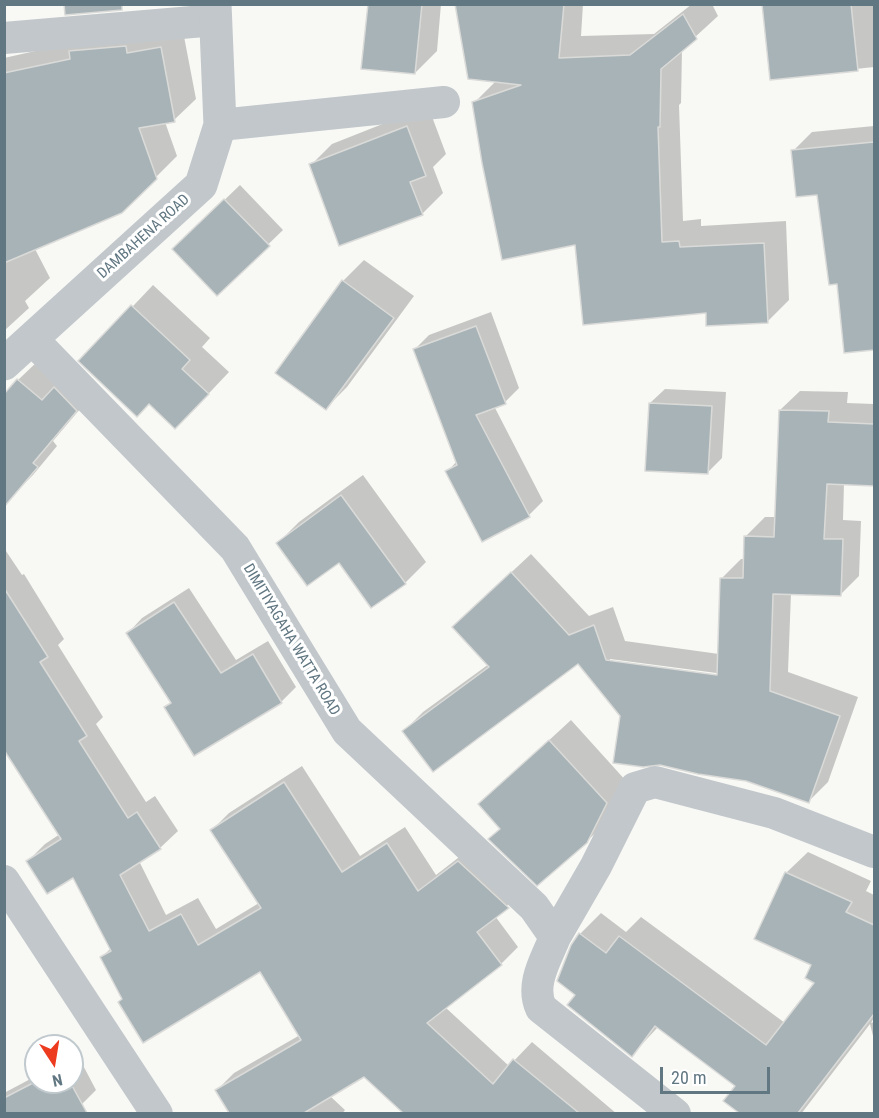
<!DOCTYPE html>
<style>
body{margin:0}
#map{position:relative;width:879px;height:1118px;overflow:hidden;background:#f8f8f5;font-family:"Roboto Condensed",sans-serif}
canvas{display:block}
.frame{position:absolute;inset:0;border:6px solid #617782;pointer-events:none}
.north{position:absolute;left:24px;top:1034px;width:60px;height:60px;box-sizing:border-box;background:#fff;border:2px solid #c0c9cd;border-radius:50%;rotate:168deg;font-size:16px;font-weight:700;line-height:24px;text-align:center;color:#617782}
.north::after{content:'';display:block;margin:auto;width:21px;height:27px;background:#ed3b20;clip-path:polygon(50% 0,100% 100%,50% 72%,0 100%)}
.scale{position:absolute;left:660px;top:1067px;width:110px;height:27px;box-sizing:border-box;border:3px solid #617782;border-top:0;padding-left:8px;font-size:18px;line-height:21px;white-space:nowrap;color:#617782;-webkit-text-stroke:4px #fff;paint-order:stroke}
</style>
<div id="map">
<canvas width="879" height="1118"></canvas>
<div class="frame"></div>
<div class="north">N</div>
<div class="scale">20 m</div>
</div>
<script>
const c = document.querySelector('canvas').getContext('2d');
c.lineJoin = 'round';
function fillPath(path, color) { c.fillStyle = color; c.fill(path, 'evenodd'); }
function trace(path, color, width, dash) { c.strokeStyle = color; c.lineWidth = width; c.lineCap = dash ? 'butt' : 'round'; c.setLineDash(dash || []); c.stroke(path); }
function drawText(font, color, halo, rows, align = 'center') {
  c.font = font + ' "Roboto Condensed",sans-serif'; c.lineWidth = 6; c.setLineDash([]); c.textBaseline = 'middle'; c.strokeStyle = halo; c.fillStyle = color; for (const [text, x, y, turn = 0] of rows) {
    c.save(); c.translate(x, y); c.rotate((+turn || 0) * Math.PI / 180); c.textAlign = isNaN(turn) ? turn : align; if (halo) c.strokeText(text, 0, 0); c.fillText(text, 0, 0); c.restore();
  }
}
fillPath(new Path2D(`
 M369,4H441L437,51L415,73Z
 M457,4H583L581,36L654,34L692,4H712L718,16L682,49L681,103L679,105L683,221L701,219V226L786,221L789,300L767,322L707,312L576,243L474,103L496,81Z
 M764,4H874V67L771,78Z
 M182,26L196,99L174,120L165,122L177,156L121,212L35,249L50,278L25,301L29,308L4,331V58L80,41Z
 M428,106L446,154L433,167L443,193L422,214L311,165L332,144Z
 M874,126V348L845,351L838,282L818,194L793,151L812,132Z
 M240,185L283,230L217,294L188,235Z
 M364,260L414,296L347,387L326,408L343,281Z
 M153,285L210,338L202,347L229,372L196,407L149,403L81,361Z
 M491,312L519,388L505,402L494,406L543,501L529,515L447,472L457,461L415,349L429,335Z
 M39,360L97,389L53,441L57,446L33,475L12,496L18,380Z
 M665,389L726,392L722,458L708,472L650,403Z
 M800,391L848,392L847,403L874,404V484L844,483L843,520L861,521L859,576L840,595L791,593L788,672L858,697L828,782L809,801L622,715L578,662L404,731L423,712L489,664L473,608L531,554L589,616L613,607L625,641L719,654L722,578L741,559H745L746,536L765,517H777L780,410ZM610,659L724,674V677L610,662Z
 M363,475L426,562L405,583L278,543L299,522Z
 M4,548L22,575L24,574L64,639L58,645L103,717L96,724L146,802L155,796L178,831L160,848L139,861L166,915L198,898L216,929L259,903L212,830L229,813L302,766L360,856L405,827L436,875L476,844L525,890L495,916L518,947L501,964L445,1007L509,1066L532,1042L617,1114H405L364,1075L330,1096L345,1110L342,1114H231L217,1090L234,1073L300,1035L261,970L124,998L102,957L111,948L74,876L28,861L45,844L60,834L8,753L4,756Z
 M189,588L236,660L268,641L296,687L281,702L166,707L172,701L128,633L142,618Z
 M571,720L627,782L608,821L586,842L490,839L501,827L480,804Z
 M808,852L871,881L866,891L874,895V1018L871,1023L874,1022V1040L870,1024L801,1114H742L725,1101L737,1085L658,1027L632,1055L577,994L573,946L580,934L601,913L626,932L641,917L785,1023L816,982L813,964L756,938L787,872Z
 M77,1054L96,1090L82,1104L4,1111V1093L36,1076V1082H72V1057Z`), '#0003');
const building = new Path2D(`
 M64,4H122V10L65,15Z
 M368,4H422L415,74L361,69Z
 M455,4H564L559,58L630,55L683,14L697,39L661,69L660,127H658L662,242L679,241L680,247L764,243L768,323L706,326V313L583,325L575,245L502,260L482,163L472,102L521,85L468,79Z
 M762,4H851L858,71L770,80Z
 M126,46L127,53L161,47L175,122L139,128L157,179L122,213L4,263V73L70,59L69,51Z
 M407,126L426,176L410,182L423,215L339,246L309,164Z
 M874,142V350L844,353L837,284L829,285L817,195L796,197L791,150Z
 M224,199L270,246L217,296L172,249Z
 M342,280L394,318L326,410L275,373Z
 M131,305L190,360L182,369L209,394L175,429L149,404L137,417L78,361Z
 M476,326L506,404L476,415L530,517L482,542L445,471L457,465L413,349Z
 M17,379L42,400L54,387L77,411L33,463L38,467L4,507V394Z
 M649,403L712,406L708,474L645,471Z
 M779,410L829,411L828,422L874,424V486L827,484L824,539H843L841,596L773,594L770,691L840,716L809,803L746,781L698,774L660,765L643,767L613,763L620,716L578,664L433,772L402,731L489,667L452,627L511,572L569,635L594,625L606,660L717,675L720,578H743L744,536L774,537Z
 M341,495L406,584L371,608L339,563L307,586L276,543Z
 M4,588L48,657L40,662L87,736L79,741L128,818L137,812L161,849L120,875L149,931L181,914L198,945L261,908L210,830L284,782L342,872L387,843L418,891L458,861L509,908L477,932L502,965L427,1023L493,1084L513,1059L579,1113H403L364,1077L304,1113H229L215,1090L301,1040L260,972L143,1043L118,1002L122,999L100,957L111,951L73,878L47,894L26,861L61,839L4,750Z
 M174,602L221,673L253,654L282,703L194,756L164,707L171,703L126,633Z
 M549,740L607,803L587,843L537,886L488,839L500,829L478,804Z
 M785,872L852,902L846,912L874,925V1014L798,1113H739L723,1101L735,1086L655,1026L632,1057L567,1005L575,995L557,981L571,945L579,933L606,953L619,936L766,1045L814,983L805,978L811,965L754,939Z
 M35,1082H70L87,1113H4V1098Z`);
fillPath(building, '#a7b3b7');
trace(building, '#dadad8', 1.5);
trace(new Path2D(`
 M4,38L216,20
 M220,125L444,102
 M32,339L235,548L347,731L534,907L555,937C546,960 530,984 541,1008L675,1114
 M4,881L157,1114
 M555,937L596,866L635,788L655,782L774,813L874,852`), '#c1c7ca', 32);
trace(new Path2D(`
 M4,364L201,185L220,125L215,4`), '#c1c7ca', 33);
drawText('15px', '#617782', '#fff', [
 ["DAMBAHENA ROAD",144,237,-42],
 ["DIMITIYAGAHA WATTA ROAD",291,640,59]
]);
</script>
